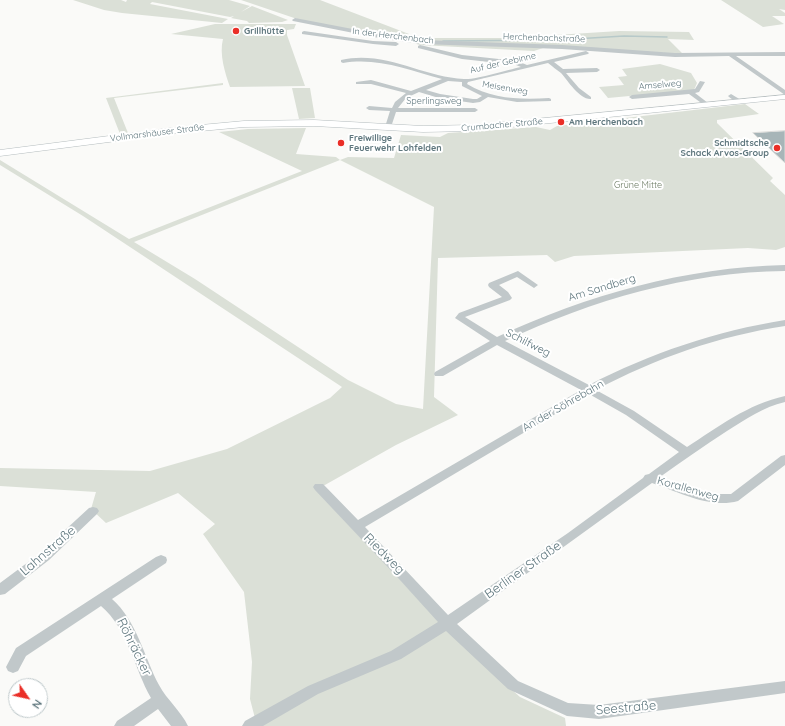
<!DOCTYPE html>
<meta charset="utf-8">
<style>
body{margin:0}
#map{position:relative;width:785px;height:726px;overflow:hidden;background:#fafaf8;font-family:Quicksand,sans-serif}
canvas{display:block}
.north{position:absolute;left:8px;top:678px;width:40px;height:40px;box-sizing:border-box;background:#fff;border:1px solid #bfc9cb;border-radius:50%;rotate:124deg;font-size:11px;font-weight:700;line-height:16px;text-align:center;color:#5f777e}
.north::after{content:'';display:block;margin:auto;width:14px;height:18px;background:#ea2e27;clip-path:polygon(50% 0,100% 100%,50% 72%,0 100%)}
</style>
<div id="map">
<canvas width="785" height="726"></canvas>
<div class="north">N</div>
</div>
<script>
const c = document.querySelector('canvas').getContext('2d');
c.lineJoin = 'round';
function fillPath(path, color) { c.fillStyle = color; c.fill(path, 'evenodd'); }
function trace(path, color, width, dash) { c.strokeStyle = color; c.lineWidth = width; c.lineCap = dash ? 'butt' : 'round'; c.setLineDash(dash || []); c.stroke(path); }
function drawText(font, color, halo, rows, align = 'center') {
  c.font = font + ' Quicksand,sans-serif'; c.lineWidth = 4; c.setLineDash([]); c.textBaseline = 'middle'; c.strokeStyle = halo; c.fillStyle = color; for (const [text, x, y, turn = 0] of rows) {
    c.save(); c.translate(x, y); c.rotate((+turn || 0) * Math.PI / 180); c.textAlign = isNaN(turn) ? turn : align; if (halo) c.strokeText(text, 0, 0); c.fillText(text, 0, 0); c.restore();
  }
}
fillPath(new Path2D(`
 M73,0H121L126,2L127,0H229L250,6L241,12L252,6L288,20L282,22L249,23L247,21L231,18L234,16L230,17L152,2L150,4L228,19L222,23L122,13L104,10Z
 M241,0H320L409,34L429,38H508L619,31L689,32L694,40L668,39L683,54L549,46L534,51L420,45L395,38L306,22Z
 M721,0H785V10L779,9L785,13V16H772L784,24L763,27Z
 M215,24H296L294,29L287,30V35L305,86L230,87C225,73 219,54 223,39L171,34Z
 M660,64L691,73L697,83L694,90L608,98L599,87L624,85L618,77L627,76L622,69Z
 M223,83V85L114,98L128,133L120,134L106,98Z
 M292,88H310L315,118L299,119Z
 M745,104L759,114L717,120V123L773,178L770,181L785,195V247L776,250L748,248L574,256L555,262L547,255L438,258L434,397L458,415L396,445L316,490L456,639L520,697L565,718L566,726H257L250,699L252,662L244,592L203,534L215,524L178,493L106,523L91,509L96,492L0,486V468L150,471L227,449L330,398L342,387L83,216L0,165V160L129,239L302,171L219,132L248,129L306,128L296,154L336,157L340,160L348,157L394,158L401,135L440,137L448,133L536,127L550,130L557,126ZM340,160L434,207L423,409L396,404L348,380L195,279L134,242Z`), '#dbe0d7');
trace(new Path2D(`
 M443,41L558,40L624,36L667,37`), '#b7c9c9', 1.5);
const building = new Path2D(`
 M785,131V163L753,133Z`);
fillPath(building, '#a7b5b8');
trace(building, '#dcdcda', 1);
const major = new Path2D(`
 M785,95V99L472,131L423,132L314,126L244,127L179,133L0,156V150L179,127L244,121L314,120L423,126L472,125Z`);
trace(major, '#b4bcbe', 1);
fillPath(new Path2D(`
 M295,18L384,35L422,40L562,45L675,53L785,52V56H736L785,90V95L729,56L675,57L562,49L422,44L384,39L293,21L292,20Z
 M304,31L373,41L396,42L399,44L396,46L373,44L302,34V32Z
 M420,45L462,55L517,61L527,65L586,51L589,53L588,54L554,62L563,69L597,68L600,70L597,72L566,73L579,88L591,97V99C580,100 568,81 561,73C557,70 553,67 548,63L468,82L467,84C492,99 521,100 549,98L551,99V101L517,102L488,97L480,102L473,103L439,98L419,92L406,98L398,108H475L478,110L475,112H396L391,127L386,128L385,127L390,111L369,110L366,108L369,106L392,108L395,102L406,93L371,84H356V82L371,80L411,91L442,79C409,70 377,57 343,63L341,62V60C385,50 422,77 464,79C476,80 507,70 521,67L516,65L462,59L418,48V46ZM448,81L462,82V86L482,96L477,99H473L440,94L426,90Z
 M700,81L705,82L699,92L695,93L708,103V105H704L689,94L632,99L629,97L632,95L695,89Z
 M731,94L741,100V102C737,103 731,99 728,96Z
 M785,265V271C688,272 592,300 505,341L589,385C651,353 716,331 785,320V326C719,336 656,358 596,390L634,411L687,447C718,427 748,404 785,396V402C763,407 745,420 727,431C704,446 682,461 660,477L702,492L713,494H731L781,456L785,455V465L738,501C710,509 679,492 652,483L457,624L518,681L568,703L599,705L785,681V693L599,719L567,716L508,689L446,631L401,659L318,694L263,726H242L245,721L308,686L391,651L438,622L399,579L315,490L313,487L315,484H323L358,520L581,390L497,345L443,376H435L434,374L435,372L490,341L455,318L459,313L502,297L489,287L488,285L489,283L518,271L538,285L534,288L517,277L499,285L508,292L512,298L510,300L465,317L497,337C587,295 686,267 785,265ZM589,394L626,415L679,452L649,474L645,475L643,478L568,533L448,615L365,527Z
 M93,507L97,508L99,511L97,514L49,560L5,594L0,595V583L39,554L89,508Z
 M161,555L166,557L167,560L166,563L112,599C137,621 144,657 159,685C167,700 181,711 188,726H171L158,709L134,726H114L117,721L151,698C134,668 128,629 101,606L26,656L18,671L13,673L8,671L6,667L16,648L156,557Z`), '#c1c8ca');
fillPath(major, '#fff');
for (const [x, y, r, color] of [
 [236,31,4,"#ea2e27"],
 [561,122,4,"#ea2e27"],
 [341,143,4,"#ea2e27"],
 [777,148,4,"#ea2e27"]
]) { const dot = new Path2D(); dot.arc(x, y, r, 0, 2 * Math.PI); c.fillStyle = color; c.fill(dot); trace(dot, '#fff', 1.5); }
drawText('bold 9px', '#5f777e', '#fff', [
 ["Grillhütte",244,31],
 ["Am Herchenbach",569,122],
 ["Freiwillige",349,138],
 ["Feuerwehr Lohfelden",349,148],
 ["Schmidtsche",769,143,"right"],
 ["Schack Arvos-Group",769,153,"right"]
], 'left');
drawText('9px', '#5f777e', '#fff', [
 ["In der Herchenbach",393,36,7],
 ["Herchenbachstraße",544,38,2],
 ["Auf der Gebinne",503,63,-13],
 ["Amselweg",660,85,-5],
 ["Meisenweg",505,88,10],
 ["Sperlingsweg",434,101],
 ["Crumbacher Straße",502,125,-5],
 ["Vollmarshäuser Straße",157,133,-7]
]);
drawText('9px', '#6c7b63', '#fff', [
 ["Grüne Mitte",638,185]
]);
drawText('11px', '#5f777e', '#fff', [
 ["Am Sandberg",602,288,-17],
 ["Schilfweg",528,343,27],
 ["An der Söhrebahn",563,406,-30],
 ["Korallenweg",688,489,16]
]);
drawText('13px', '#5f777e', '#fff', [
 ["Lahnstraße",48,551,-41],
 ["Riedweg",384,554,45],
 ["Berliner Straße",523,570,-35],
 ["Röhräcker",134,647,64],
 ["Seestraße",626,708,-5]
]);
</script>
